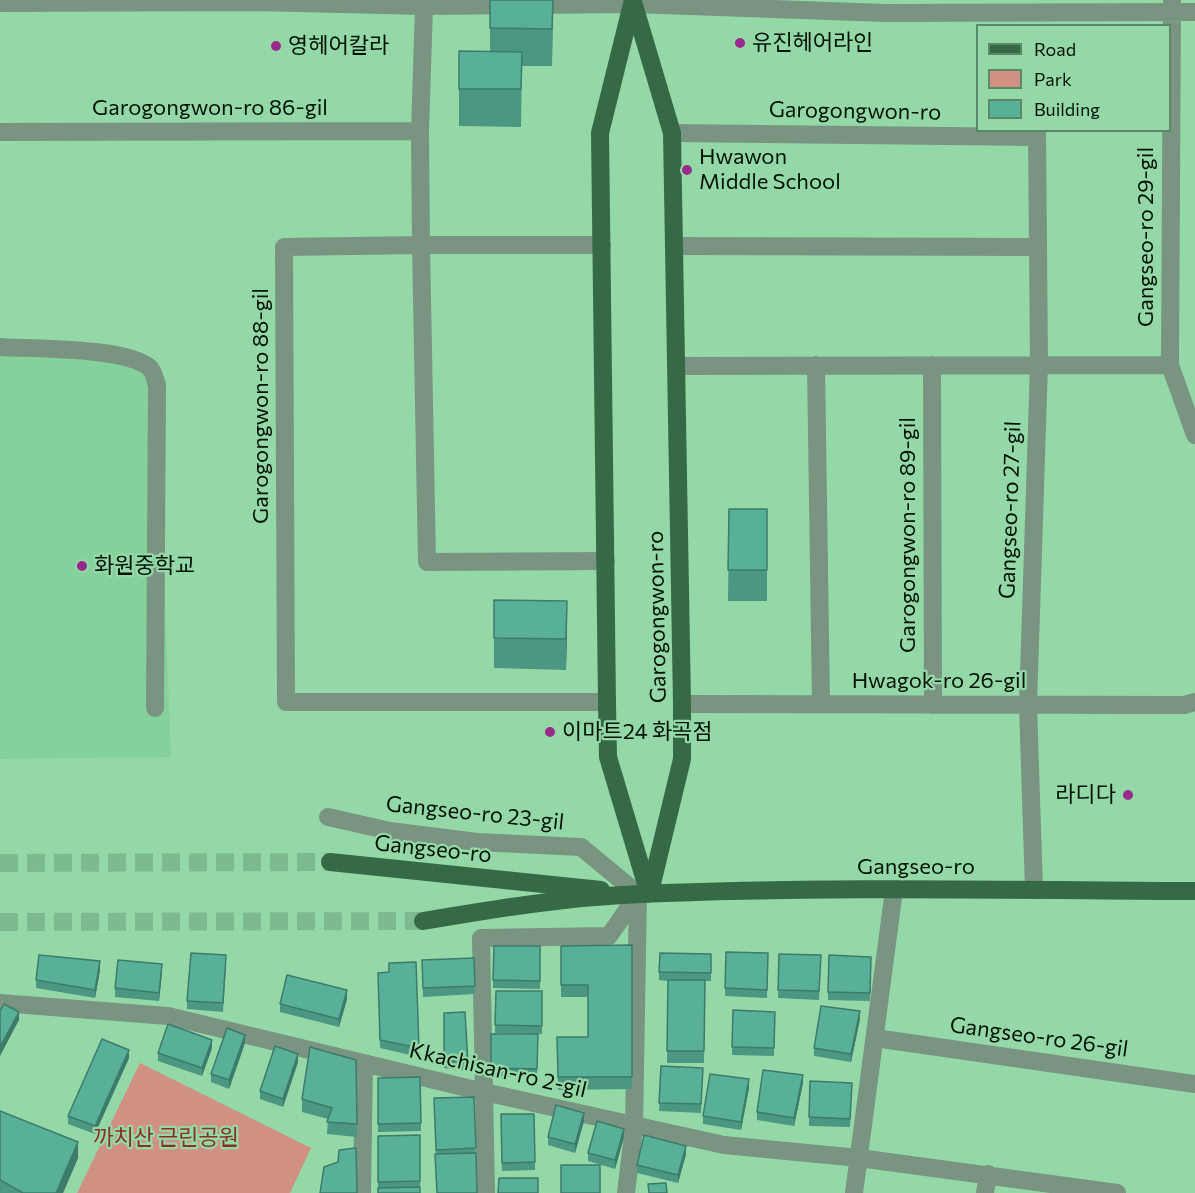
<!DOCTYPE html>
<meta charset="utf-8">
<style>
body{margin:0}
#map{position:relative;width:1195px;height:1193px;overflow:hidden;background:#94d8a8;font-family:Commissioner,sans-serif}
canvas{display:block}
.legend{position:absolute;left:976px;top:24px;width:195px;height:108px;box-sizing:border-box;background:#94d8a8;border:2px solid #598966;margin:0;padding:8px 10px;list-style:none;font-size:18px;color:#001203}
.legend li{display:flex;align-items:center;gap:12px;height:30px}
.legend b{width:30px;border:2px solid #598966}
</style>
<div id="map">
<canvas width="1195" height="1193"></canvas>
<ul class="legend">
<li><b style="height:8px;background:#366a47"></b>Road</li>
<li><b style="height:16px;background:#d19182"></b>Park</li>
<li><b style="height:16px;background:#57b097"></b>Building</li>
</ul>
</div>
<script>
const c = document.querySelector('canvas').getContext('2d');
c.lineJoin = 'round';
function fillPath(path, color) { c.fillStyle = color; c.fill(path, 'evenodd'); }
function trace(path, color, width, dash) { c.strokeStyle = color; c.lineWidth = width; c.lineCap = dash ? 'butt' : 'round'; c.setLineDash(dash || []); c.stroke(path); }
function drawText(font, color, halo, rows, align = 'center') {
  c.font = font + ' Commissioner,"Noto Sans KR",sans-serif'; c.lineWidth = 4.5; c.setLineDash([]); c.textBaseline = 'middle'; c.strokeStyle = halo; c.fillStyle = color; for (const [text, x, y, turn = 0] of rows) {
    c.save(); c.translate(x, y); c.rotate((+turn || 0) * Math.PI / 180); c.textAlign = isNaN(turn) ? turn : align; if (halo) c.strokeText(text, 0, 0); c.fillText(text, 0, 0); c.restore();
  }
}
fillPath(new Path2D(`
 M0,341L111,344L156,374L171,757L0,759Z`), '#85d19c');
fillPath(new Path2D(`
 M140,1063L311,1148L290,1193H77Z`), '#d19182');
trace(new Path2D(`
 M0,863L330,862
 M0,922L423,921`), '#7eba8f', 18, [18, 9]);
trace(new Path2D(`
 M1172,2L1170,365L1195,435
 M0,3L256,2L424,6L634,4L885,13L1195,12
 M424,6L420,131L421,245L284,247L286,702H607
 M0,132L420,131
 M672,133L1037,137
 M602,245H421L427,562L606,561
 M674,246L1038,247
 M0,347C33,349 127,347 150,368C154,372 155,380 157,385L155,708
 M816,365L821,704
 M932,365L933,705
 M676,366L1170,365
 M682,704L1184,705L1195,702
 M328,817L390,831L477,842L581,847L638,894
 M1034,890L1028,705L1039,365L1037,130
 M0,1003L168,1016L484,1092L724,1145L859,1158L1117,1193
 M875,1038L1195,1084
 M362,1193L364,1063
 M486,1193L481,938L609,936L638,894
 M626,1193L634,1126L638,894
 M854,1193L894,890
 M985,1193L988,1174`), '#799480', 18);
trace(new Path2D(`
 M633,0L600,133L607,702L608,757L649,894
 M634,5L672,133L682,704V759L650,892
 M330,862L601,890
 M423,921C494,909 568,897 640,894C824,886 1010,890 1195,891`), '#366a47', 18);
fillPath(new Path2D(`
 M490,0H553L552,66H522L521,127L459,126V51H490Z
 M729,509H767V601H728Z
 M494,600L567,632L566,670L494,668Z
 M632,945V1089L558,1090L557,1037H588V997H561V946Z
 M494,946H540V989L493,988Z
 M726,952L768,953L767,998L725,996Z
 M711,954V981H705L704,1063H667L668,981L659,980V972Z
 M779,954L821,955L819,1000L778,998Z
 M871,957L870,1001L828,1000V992Z
 M474,958L475,994L423,997L422,960Z
 M416,962L419,1057L380,1048L378,981L389,972Z
 M226,964L223,1012L187,1009V1001Z
 M100,970L95,998L36,988V980Z
 M162,972L159,1001L115,997V988Z
 M496,991H542V1034L495,1033Z
 M347,999L339,1027L280,1012V1004Z
 M733,1010L775,1012L774,1056L732,1055Z
 M444,1013L468,1063V1071L444,1068Z
 M860,1019L851,1062L814,1056V1048Z
 M491,1034H538L537,1077L491,1076Z
 M245,1043L229,1089L211,1082V1074Z
 M212,1048L202,1076L158,1061V1053Z
 M129,1058L95,1134L68,1124V1116Z
 M356,1060L357,1137L327,1134L328,1119L302,1112V1099Z
 M298,1062L283,1107L260,1099V1091Z
 M661,1066L703,1068L701,1113L659,1111Z
 M420,1077L421,1131L378,1132V1078Z
 M810,1081L852,1083L850,1127L809,1126Z
 M803,1083L794,1126L757,1120V1112Z
 M749,1088L741,1130L703,1124V1116Z
 M474,1097L477,1193H437L434,1098Z
 M0,1111L78,1158L63,1193H0Z
 M501,1114H534L535,1170L502,1171Z
 M584,1121L575,1153L548,1145V1137Z
 M420,1135V1193H378V1136Z
 M624,1137L615,1169L588,1161V1153Z
 M686,1154L678,1183L637,1173V1165Z`), '#4b9782');
fillPath(new Path2D(`
 M553,0V28L552,66Z
 M567,601V632L566,670V639Z
 M100,961V970L95,998V990Z
 M162,964V972L159,1001V993Z
 M347,990V999L339,1027V1019Z
 M860,1011V1019L851,1062V1054Z
 M19,1012V1020L0,1056V1047Z
 M245,1035V1043L229,1089V1080Z
 M212,1040V1048L202,1076V1068Z
 M129,1050V1058L95,1134V1126Z
 M298,1054V1062L283,1107V1099Z
 M803,1075V1083L794,1126V1118Z
 M749,1079V1088L741,1130V1122Z
 M584,1113V1121L575,1153V1144Z
 M624,1129V1137L615,1169V1160Z
 M78,1142V1158L63,1193H56Z
 M686,1146V1154L678,1183V1175Z`), '#3d7b6a');
const building = new Path2D(`
 M490,0H553L552,29L490,28Z
 M459,51L522,52L521,89H459Z
 M729,509H767V570H728Z
 M494,600L567,601L566,639L494,638Z
 M632,945V1077H558L557,1037H588V985H561V946Z
 M494,946H540V981L493,980Z
 M726,952L768,953L767,990L725,988Z
 M191,953L226,955L223,1003L187,1001Z
 M660,953L711,954V973L659,972Z
 M779,954L821,955L819,991L778,990Z
 M39,955L100,961L95,990L36,980Z
 M829,955L871,957L870,993L828,992Z
 M474,958L475,986L423,988L422,960Z
 M118,960L162,964L159,993L115,988Z
 M416,962L419,1048L380,1040L378,973L389,972V963Z
 M287,975L347,990L339,1019L280,1004Z
 M668,980H705L704,1051H667Z
 M496,991H542V1026L495,1025Z
 M4,1004L19,1012L0,1047V1011Z
 M821,1006L860,1011L851,1054L814,1048Z
 M733,1010L775,1012L774,1048L732,1047Z
 M465,1012L468,1063L444,1060V1013Z
 M168,1024L212,1040L202,1068L158,1053Z
 M227,1028L245,1035L229,1080L211,1074Z
 M491,1034H538L537,1069L491,1068Z
 M102,1039L129,1050L95,1126L68,1116Z
 M275,1046L298,1054L283,1099L260,1091Z
 M310,1047L356,1060L357,1124L327,1122L332,1108L302,1099Z
 M661,1066L703,1068L701,1104L659,1103Z
 M763,1070L803,1075L794,1118L757,1112Z
 M710,1074L749,1079L741,1122L703,1116Z
 M420,1077L421,1123L378,1124V1078Z
 M810,1081L852,1083L850,1119L809,1117Z
 M474,1097L476,1148L436,1150L434,1098Z
 M556,1105L584,1113L575,1144L548,1137Z
 M0,1111L78,1142L56,1193H23L0,1180Z
 M501,1114H534L535,1162L502,1163Z
 M597,1121L624,1129L615,1160L588,1153Z
 M420,1135V1181L378,1182V1136Z
 M644,1135L686,1146L678,1175L637,1165Z
 M356,1148L357,1193H320L324,1167L338,1162L339,1150Z
 M476,1153L477,1193H437L435,1154Z
 M561,1165H600V1193H561Z
 M499,1178H538V1193H498Z
 M666,1183L667,1193H649L648,1184Z
 M420,1187V1193H378V1188Z`);
fillPath(building, '#57b097');
trace(building, '#3d7b6a', 1.5);
for (const [x, y, r, color] of [
 [740,43,6,"#972a8b"],
 [276,46,6,"#972a8b"],
 [687,170,6,"#972a8b"],
 [82,566,6,"#972a8b"],
 [550,732,6,"#972a8b"],
 [1128,795,6,"#972a8b"]
]) { const dot = new Path2D(); dot.arc(x, y, r, 0, 2 * Math.PI); c.fillStyle = color; c.fill(dot); trace(dot, '#94d8a8', 2); }
drawText('22px', '#001203', '#94d8a8', [
 ["유진헤어라인",752,43],
 ["영헤어칼라",288,46],
 ["Hwawon",699,157],
 ["Middle School",699,182],
 ["화원중학교",94,566],
 ["이마트24 화곡점",562,732],
 ["라디다",1116,795,"right"]
], 'left');
drawText('22px', '#001203', '#94d8a8', [
 ["Garogongwon-ro 86-gil",210,108],
 ["Garogongwon-ro",855,111,1],
 ["Gangseo-ro 29-gil",1146,237,-90],
 ["Garogongwon-ro 88-gil",261,406,-90],
 ["Gangseo-ro 27-gil",1010,510,-88],
 ["Garogongwon-ro 89-gil",908,535,-90],
 ["Garogongwon-ro",657,617,-91],
 ["Hwagok-ro 26-gil",939,681],
 ["Gangseo-ro 23-gil",475,813,6],
 ["Gangseo-ro",433,849,6],
 ["Gangseo-ro",916,867],
 ["Gangseo-ro 26-gil",1039,1037,8],
 ["Kkachisan-ro 2-gil",498,1070,13]
]);
drawText('22px', '#8a3120', '#94d8a8', [
 ["까치산 근린공원",166,1138]
]);
</script>
